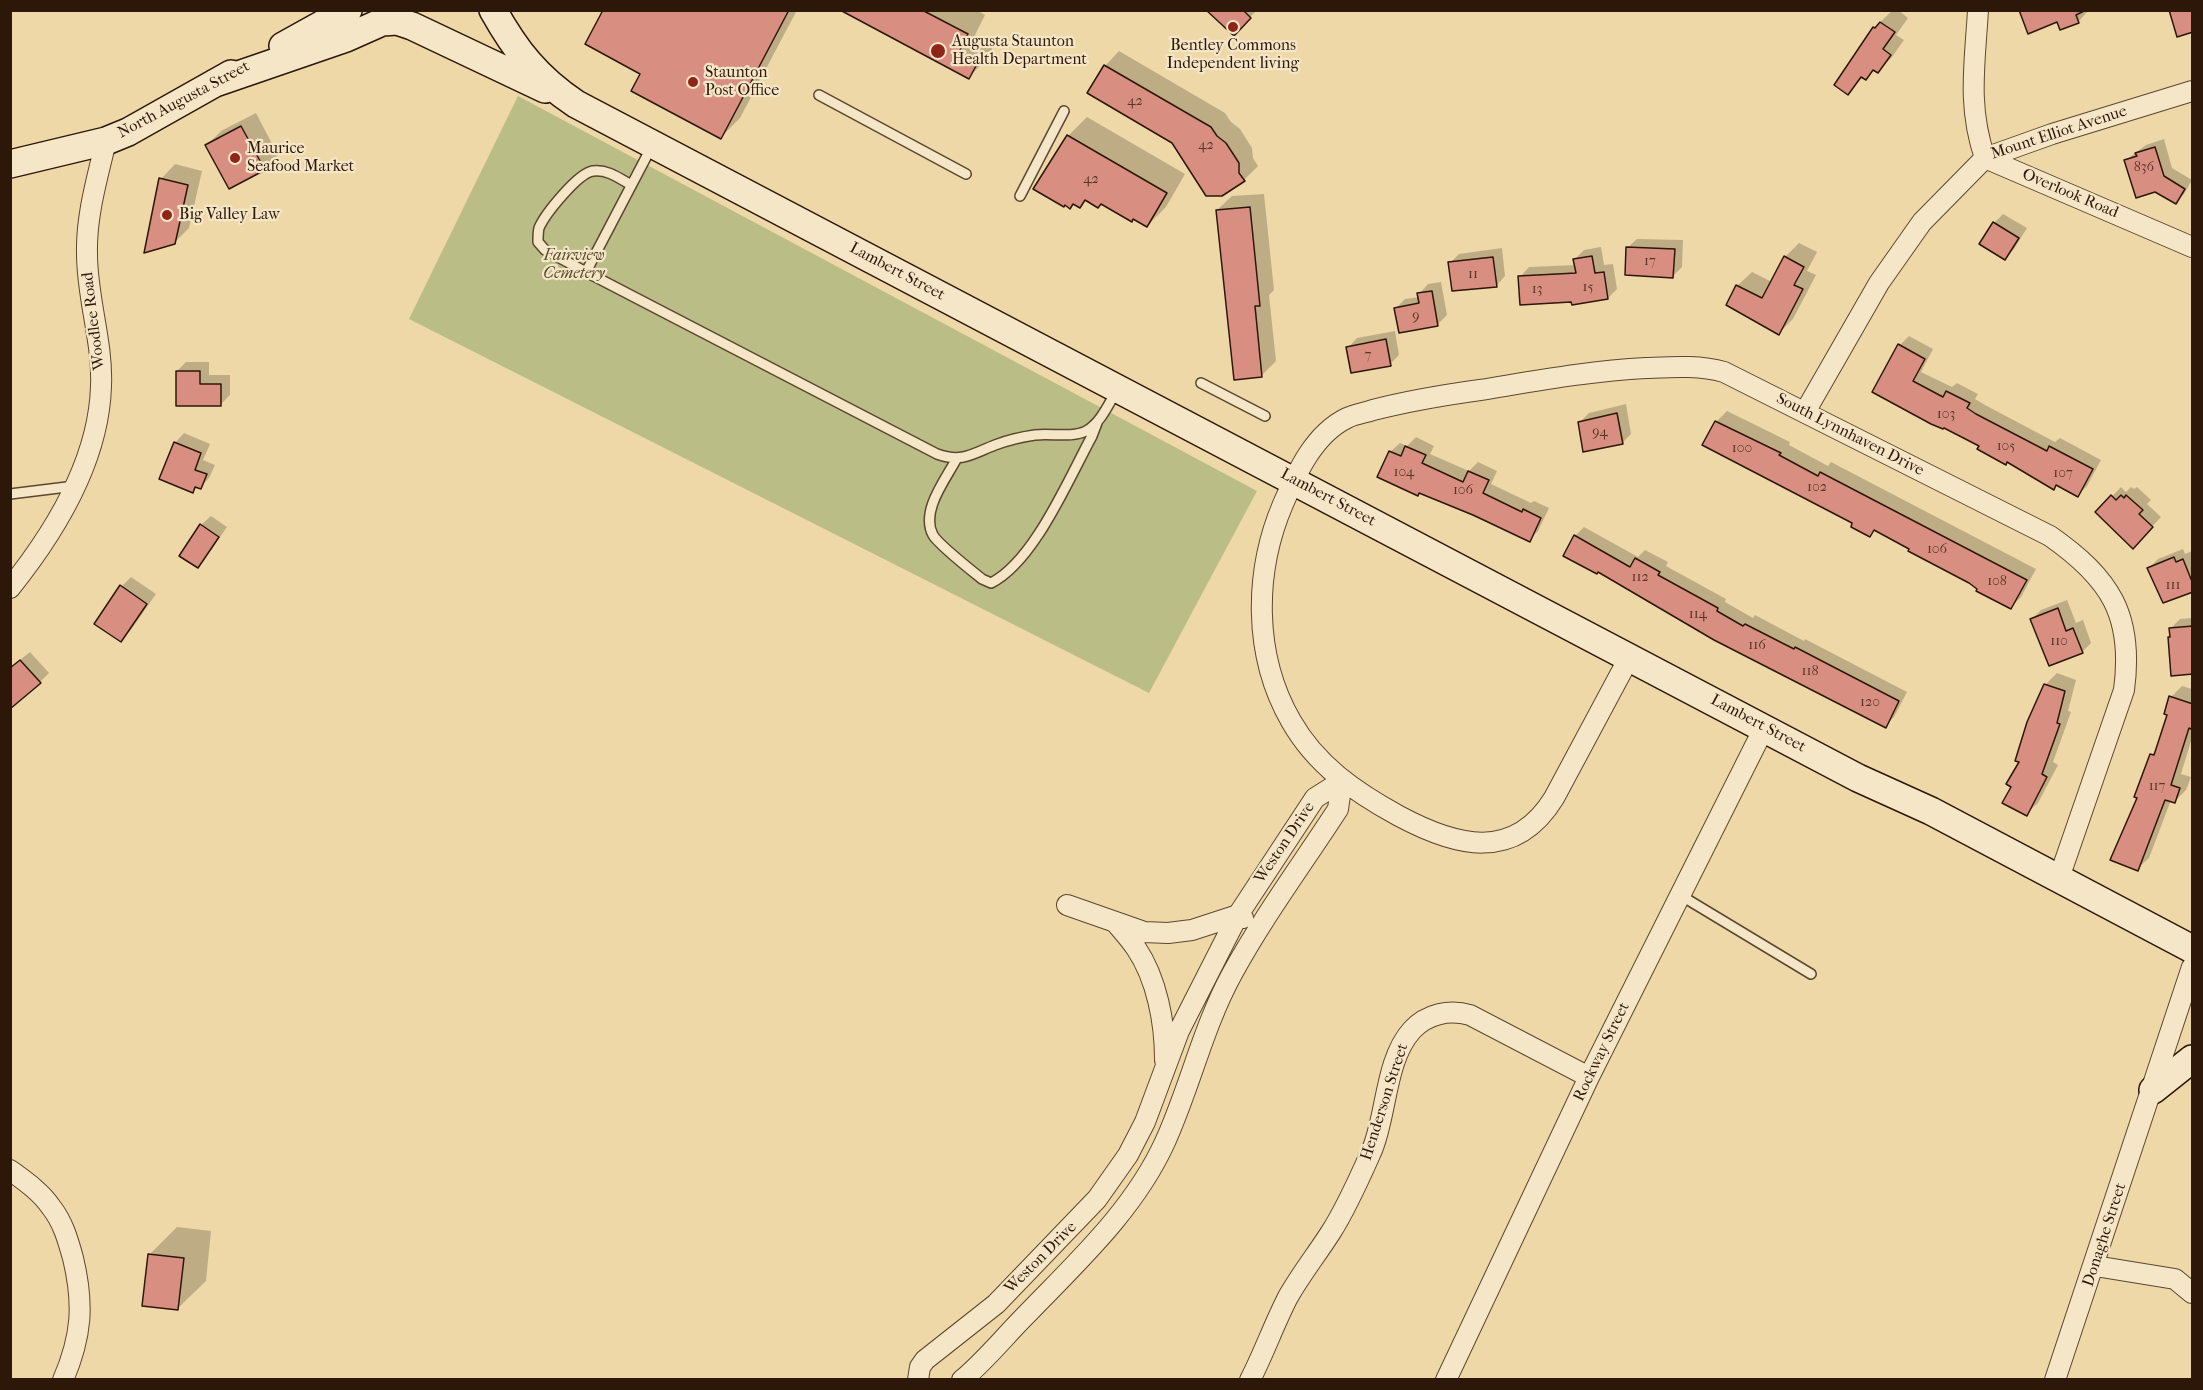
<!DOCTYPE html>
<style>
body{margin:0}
#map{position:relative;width:2203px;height:1390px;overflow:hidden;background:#eed8a7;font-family:"IM FELL French Canon",serif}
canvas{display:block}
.frame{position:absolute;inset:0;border:12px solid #2c1709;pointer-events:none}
</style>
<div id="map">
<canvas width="2203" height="1390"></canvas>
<div class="frame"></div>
</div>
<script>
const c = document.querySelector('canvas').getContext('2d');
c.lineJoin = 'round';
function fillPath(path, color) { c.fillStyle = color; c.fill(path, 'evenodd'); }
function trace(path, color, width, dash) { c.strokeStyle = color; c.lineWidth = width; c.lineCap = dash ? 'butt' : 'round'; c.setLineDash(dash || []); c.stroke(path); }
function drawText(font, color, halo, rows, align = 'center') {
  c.font = font + ' "IM FELL French Canon",serif'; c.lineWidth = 4.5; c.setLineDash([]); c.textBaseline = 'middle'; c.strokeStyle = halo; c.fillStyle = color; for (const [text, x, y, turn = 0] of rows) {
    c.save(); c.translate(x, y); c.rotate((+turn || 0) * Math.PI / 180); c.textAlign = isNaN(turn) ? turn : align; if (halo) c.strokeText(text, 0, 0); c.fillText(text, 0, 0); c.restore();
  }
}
fillPath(new Path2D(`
 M518,96L1257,491L1149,693L409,319Z`), '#babe86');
fillPath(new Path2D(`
 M604,10H797L740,118L721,137L642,73Z
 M844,10H977L985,15L975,35L994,45L988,58L969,77Z
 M1208,10H1257L1234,34Z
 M1893,10H1898L1908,18L1896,35L1904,40L1892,57L1878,71L1875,69L1866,78L1863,77L1848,93L1874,28Z
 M2021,10H2089L2078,22L2058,20Z
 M1119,51L1225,113L1231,122L1240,129L1252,148L1253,158L1258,166L1244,180L1173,142L1105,66Z
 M256,113L278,155L264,169L207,145L221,131Z
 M1087,117L1185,174L1166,207L1147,226L1102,202L1087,200L1080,206L1074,203L1065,204L1035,188L1068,136Z
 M2164,139L2172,168L2192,180L2184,194L2175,202L2126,160L2146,145Z
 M175,164L202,171L189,228L174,243L161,179Z
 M1264,194L1274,290L1269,295L1276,361L1261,376L1217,210L1232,196Z
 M2003,214L2027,228L2014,249L2005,258L1994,223Z
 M1637,239L1683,240L1682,267L1673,276L1627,248Z
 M1799,243L1817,252L1807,271L1816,275L1793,319L1779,333L1737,286L1752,272L1772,282L1785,257Z
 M1601,247L1604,265L1613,264L1617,289L1608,298L1573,300L1520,277L1529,267L1576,265L1575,259L1584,250Z
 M1502,248L1505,276L1496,286L1450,263L1459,254Z
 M1441,282L1447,315L1438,324L1396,308L1405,299L1420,297L1419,294L1428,284Z
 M1395,331L1399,355L1390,364L1348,348L1357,338Z
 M1909,336L1933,349L1921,372L1952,387L1957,383L1978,394L1975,399L1985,405L2055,442L2060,438L2101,460L2087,486L2078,495L2058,484L2054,488L1981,445L1874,392L1900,345Z
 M186,362H209V375H230V395L220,405L177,371Z
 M1626,404L1631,434L1622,443L1579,423L1589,413Z
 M1727,411L1790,442L1789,445L1828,466L1831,462L2036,569L2021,597L2011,607L1875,530L1870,535L1716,422Z
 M184,433L210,444L203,460L215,465L209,478L200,488L198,487L192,492L175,443Z
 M1416,437L1434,446L1430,454L1469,471L1478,462L1497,471L1491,484L1531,503L1534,501L1549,508L1538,531L1529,540L1379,476L1390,452L1400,443L1407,446Z
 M2121,487L2126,492L2131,487L2134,489L2137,487L2151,500L2147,504L2161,517L2133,547L2097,512Z
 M211,516L227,527L206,557L197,567L201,525Z
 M1584,527L1638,557L1645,550L1668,562L1666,566L1726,599L1725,602L1753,618L1755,615L1804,641L1805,639L1907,692L1894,717L1885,726L1575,536Z
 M2183,549L2185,554L2192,551V590L2149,568L2158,559Z
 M131,577L156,594L130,631L120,640L96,624L122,586Z
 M2067,600L2076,623L2083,620L2091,643L2082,652L2032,619L2041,610Z
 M2192,618V672L2171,628L2180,619Z
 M30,652L49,673L40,682L10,668Z
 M2057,673L2076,680L2068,711L2071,712L2053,762L2058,765L2038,803L2026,814L2013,787L2045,685Z
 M2182,686L2192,689V738L2181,774L2191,777L2186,790L2174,802L2171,800L2149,858L2137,869L2139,797L2152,755L2157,749L2169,714L2171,697Z
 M177,1227L211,1231L206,1281L177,1309L149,1255Z`), '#0003');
const building = new Path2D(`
 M603,10H789L721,139L631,91L640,74L585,44Z
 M840,10H922L968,34L958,54L977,64L969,79Z
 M1206,10H1243L1251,18L1234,36Z
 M2019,10H2084V11L2076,15L2079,23L2060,30L2057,22L2028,34Z
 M2169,10H2193V32L2177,37Z
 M1880,22L1895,32L1883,49L1891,55L1878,73L1873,70L1866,80L1861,77L1848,95L1834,85L1873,27L1875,28Z
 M1104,65L1211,127L1217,136L1226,143L1239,163V173L1245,181L1222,196H1206L1172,143L1087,93Z
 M241,126L265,170L229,189L205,145Z
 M1067,135L1167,193L1147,227L1133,219L1132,222L1101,204L1098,208L1085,200L1080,208L1073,204L1070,209L1065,205L1064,207L1033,189Z
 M2155,147L2164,176L2185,189L2176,204L2155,192L2136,198L2124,160L2137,156L2135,153Z
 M159,178L188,185L175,244L144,253Z
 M1250,207L1260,306H1255L1262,377L1234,380L1216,210Z
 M1993,222L2019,238L2005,260L1979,244Z
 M1626,247L1675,249L1673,278L1625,275Z
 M1592,256L1595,273L1604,272L1608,299L1572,305L1571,302L1520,305L1518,276L1576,273L1573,259Z
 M1784,256L1804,267L1794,285L1803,289L1779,335L1726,305L1736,285L1762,298Z
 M1493,257L1497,287L1452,291L1448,262Z
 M1432,291L1438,326L1399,333L1394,308L1419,303L1417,293Z
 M1386,339L1391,366L1351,373L1346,347Z
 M1898,344L1925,359L1913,381L1943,397L1946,391L1970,403L1967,408L1976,414L2047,451L2049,446L2093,469L2078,497L2056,485L2054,490L2007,462L2006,465L1977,449L1979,446L1944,428L1943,429L1931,424L1872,392Z
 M176,371H200V384H221V406H176Z
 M1617,413L1623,444L1583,452L1578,422Z
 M1715,421L1781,453L1779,455L1818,476L1820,472L2027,580L2011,609L1976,591L1977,589L1969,583L1908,551L1909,549L1874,530L1870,537L1851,527L1852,523L1702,445Z
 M174,442L201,453L195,470L207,474L201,489L195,487L193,493L159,479Z
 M1405,446L1426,455L1422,463L1463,482L1468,471L1489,480L1483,493L1522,512L1523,509L1541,518L1530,542L1473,515L1419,493L1418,496L1377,477L1389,451L1401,456Z
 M2111,495L2116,500L2121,495L2124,498L2126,495L2143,510L2139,514L2153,527L2133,549L2095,512Z
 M200,524L219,537L198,568L179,556Z
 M1574,535L1630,567L1635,558L1660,572L1658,575L1718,608L1717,611L1743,626L1745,624L1794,649L1795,647L1899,701L1886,728L1714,640L1598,572L1597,574L1563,556Z
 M2174,557L2176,562L2183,559L2193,584V592L2163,603L2147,568Z
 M120,585L147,604L121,642L94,624Z
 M2058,608L2066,631L2073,628L2083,653L2049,666L2030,619Z
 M2193,626V674L2171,676L2168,637H2170L2169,628Z
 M20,660L41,683L10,709V668Z
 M2044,684L2065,691L2057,723L2060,724L2042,774L2047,777L2027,816L2002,803L2011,787L2006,784L2019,762L2015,761L2027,722Z
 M2169,696L2193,704V730L2189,728L2171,785L2180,788L2175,803L2165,800L2138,871L2110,860L2137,798L2134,797L2150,754L2154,755L2167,715L2164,714Z
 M148,1254L184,1258L178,1310L142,1306Z`);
fillPath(building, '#d88f81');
trace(building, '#2c1709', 1.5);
const lane = new Path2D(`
 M819,95L966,174
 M631,185C619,178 607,169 593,171C578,173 545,214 539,228C538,232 538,238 538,242L545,250L586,272L937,454C962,463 972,454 995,445C1008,440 1021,437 1035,435C1051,433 1072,438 1086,431C1101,423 1109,403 1117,390
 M1020,196L1064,111
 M586,272L652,146
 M1201,383L1265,416
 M957,458C946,479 920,511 933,535C938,544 972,571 982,579L991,583C1034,562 1069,478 1092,436L1097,423
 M10,494L75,486
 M1680,895L1811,974`);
const street = new Path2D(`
 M1978,10C1975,63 1967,106 1985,158L2192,247
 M1805,412L1879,283L1922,222L1985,158L2052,134L2192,91
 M10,588C55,532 99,460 101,386C103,342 87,299 87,254C86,216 97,179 106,141
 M1630,656L1554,798C1514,863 1455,846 1399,816C1355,792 1316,765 1291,721C1253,655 1254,572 1283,504C1297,472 1314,434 1347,418C1355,414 1364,413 1373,410C1408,401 1444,395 1480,390C1536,381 1590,371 1646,368C1672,367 1699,365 1724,372L2050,536C2110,578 2134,615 2124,690L2059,878
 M1067,905L1144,932L1168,933L1192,930L1238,915L1243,918
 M1115,922C1122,930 1130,939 1136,948C1157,979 1165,1023 1165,1060
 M10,1170C25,1181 41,1192 51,1207C63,1222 68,1240 73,1258C84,1304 82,1336 63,1380
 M2095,1266L2175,1279L2192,1293
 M918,1380L920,1367L925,1360L996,1304L1097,1199L1128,1155L1145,1122L1179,1031L1238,915L1315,798L1342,781
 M962,1380C985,1361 1005,1336 1026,1315C1077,1262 1134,1210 1165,1142C1190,1087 1203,1027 1232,974C1263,917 1303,863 1338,809L1342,781
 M1250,1380C1264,1353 1274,1324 1288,1297C1301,1274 1317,1254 1331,1232C1347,1207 1360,1177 1372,1150C1387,1114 1385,1060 1412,1030C1427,1014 1449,1009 1470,1015L1589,1077
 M1446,1380L1589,1077L1764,728
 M2055,1380L2192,967`);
const secondary = new Path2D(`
 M493,10C516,51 537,78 576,104L1858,778L1931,811L2192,949
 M283,46L348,10
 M215,83L346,38L382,22L397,21L412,26L545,89
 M10,164L106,141L128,132L231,74
 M2153,1090L2192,1059`);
trace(lane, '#5c4730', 12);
trace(street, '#5c4730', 22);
trace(secondary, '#2c1709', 30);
trace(lane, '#f4e6c6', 9);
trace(street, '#f4e6c6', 20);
trace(secondary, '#f4e6c6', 27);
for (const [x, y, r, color] of [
 [1233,27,6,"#8f2418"],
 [938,51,8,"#8f2418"],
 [693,82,6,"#8f2418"],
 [235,158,6,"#8f2418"],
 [167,215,6,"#8f2418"]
]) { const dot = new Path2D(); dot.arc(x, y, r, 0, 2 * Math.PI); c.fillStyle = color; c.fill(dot); trace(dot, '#f4e6c6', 2); }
drawText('14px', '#573527', null, [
 ["42",1135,102],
 ["42",1206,146],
 ["836",2144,168],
 ["42",1091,180],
 ["17",1650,262],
 ["11",1473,275],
 ["15",1588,288],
 ["13",1537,290],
 ["9",1416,317],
 ["7",1368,356],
 ["103",1946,415],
 ["94",1600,433],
 ["105",2006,447],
 ["100",1742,449],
 ["104",1404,473],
 ["107",2063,474],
 ["102",1817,488],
 ["106",1463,491],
 ["106",1937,550],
 ["112",1640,578],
 ["108",1997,582],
 ["111",2173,586],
 ["114",1698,615],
 ["110",2059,642],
 ["116",1757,646],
 ["118",1810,672],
 ["120",1870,703],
 ["117",2157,787]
]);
drawText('16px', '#2c1709', '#f4e6c6', [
 ["Augusta Staunton",952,42],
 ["Health Department",952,60],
 ["Bentley Commons",1233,46,"center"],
 ["Independent living",1233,64,"center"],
 ["Staunton",705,73],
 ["Post Office",705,91],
 ["Maurice",247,149],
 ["Seafood Market",247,167],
 ["Big Valley Law",179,215]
], 'left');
drawText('16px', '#2c1709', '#f4e6c6', [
 ["North Augusta Street",184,100,-28],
 ["Mount Elliot Avenue",2059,133,-18],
 ["Overlook Road",2070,194,23],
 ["Lambert Street",897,272,28],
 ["Woodlee Road",94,321,-97],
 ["South Lynnhaven Drive",1850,435,27],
 ["Lambert Street",1328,498,28],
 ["Lambert Street",1758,724,28],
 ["Weston Drive",1285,843,-56],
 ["Rockway Street",1602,1052,-64],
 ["Henderson Street",1385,1102,-72],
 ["Donaghe Street",2105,1235,-72],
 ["Weston Drive",1041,1258,-45]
]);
drawText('italic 16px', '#57492e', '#f4e6c6', [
 ["Fairview",574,256],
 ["Cemetery",574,274]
]);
</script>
